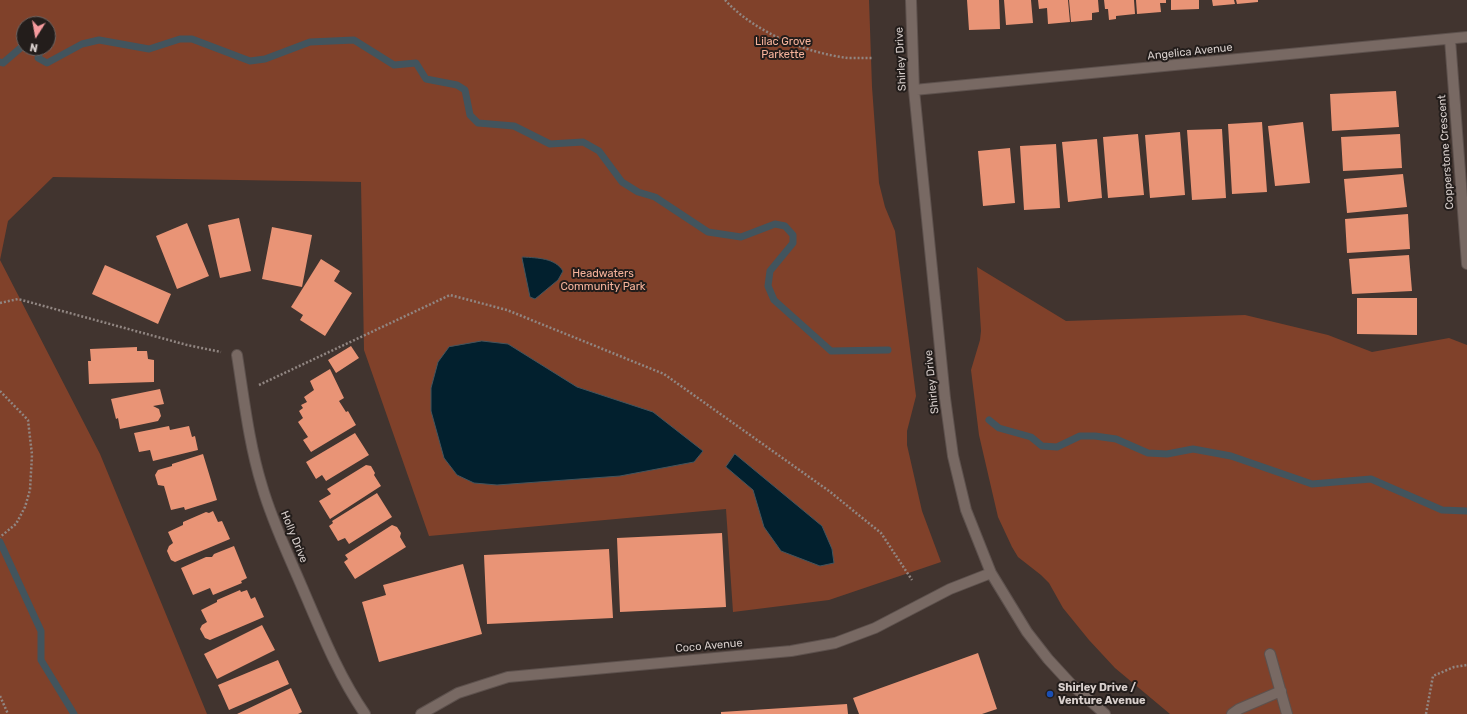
<!DOCTYPE html>
<style>
body{margin:0}
#map{position:relative;width:1467px;height:714px;overflow:hidden;background:#41342f;font-family:Rubik,sans-serif}
canvas{display:block}
.north{position:absolute;left:16px;top:16px;width:40px;height:40px;box-sizing:border-box;background:#231d1b;border:1px solid #6b6462;border-radius:50%;rotate:191deg;font-size:11px;font-weight:700;line-height:16px;text-align:center;color:#d8cfcc}
.north::after{content:'';display:block;margin:auto;width:14px;height:18px;background:#f59b9e;clip-path:polygon(50% 0,100% 100%,50% 72%,0 100%)}
</style>
<div id="map">
<canvas width="1467" height="714"></canvas>
<div class="north">N</div>
</div>
<script>
const c = document.querySelector('canvas').getContext('2d');
c.lineJoin = 'round';
function fillPath(path, color) { c.fillStyle = color; c.fill(path, 'evenodd'); }
function trace(path, color, width, dash) { c.strokeStyle = color; c.lineWidth = width; c.lineCap = dash ? 'butt' : 'round'; c.setLineDash(dash || []); c.stroke(path); }
function drawText(font, color, halo, rows, align = 'center') {
  c.font = font + ' Rubik,sans-serif'; c.lineWidth = 4; c.setLineDash([]); c.textBaseline = 'middle'; c.strokeStyle = halo; c.fillStyle = color; for (const [text, x, y, turn = 0] of rows) {
    c.save(); c.translate(x, y); c.rotate((+turn || 0) * Math.PI / 180); c.textAlign = isNaN(turn) ? turn : align; if (halo) c.strokeText(text, 0, 0); c.fillText(text, 0, 0); c.restore();
  }
}
fillPath(new Path2D(`
 M0,0H869L872,87L879,183L885,207L895,231L916,396L907,431V445L922,511L941,562L829,600L733,612L726,509L429,536L364,350L361,182L53,177L8,221L0,260L100,454L207,714H0ZM24,24H48V48H24Z
 M977,267L1066,321L1245,315L1328,335L1372,352L1449,338L1467,345V714H1170L1115,668L1089,640L1063,608L1049,583L1041,575L1018,557L1012,547L998,517L979,435L971,370L980,340L981,331Z`), '#80412a');
const water = new Path2D(`
 M523,257C538,258 555,258 563,271L558,280L535,299L530,297L522,258Z
 M482,341L508,344L577,387L653,412L703,451L694,462L620,476L497,485L474,483L457,475L444,458L431,411V388L438,362L449,347Z
 M735,454L822,526L832,549L834,563L820,566L781,551L764,527L753,490L726,467Z`);
fillPath(water, '#02202e');
trace(water, '#42545d', 1);
trace(new Path2D(`
 M41,48L38,58L47,63L82,44L99,40L149,49L180,39H192L250,61L265,59L310,42L354,40L394,65L416,63L426,79L457,85L465,90L470,115L478,123L514,126L550,144L583,142L599,151L622,182L638,192L655,197L708,232L741,237L775,224L785,226L793,235V243L770,271L768,286L774,300L831,351L888,350
 M0,62L3,63L24,45
 M989,420L999,428L1031,437L1042,446L1057,447L1080,436H1095L1116,439L1148,453L1167,454L1193,449L1231,456L1312,484L1371,479L1442,510L1467,511
 M0,542L41,631V660L74,714`), '#42545d', 7);
fillPath(new Path2D(`
 M967,0H999L1000,29L969,30Z
 M1004,0H1031L1033,23L1006,25Z
 M1038,0H1068L1070,22L1048,24L1047,8L1039,9Z
 M1069,0H1098L1099,12L1092,13V20L1071,22Z
 M1104,0H1134L1135,14L1116,16V19L1109,20L1108,9H1105Z
 M1136,0H1166V3H1160L1161,12L1137,14Z
 M1171,0H1199V9L1171,10Z
 M1212,0H1234L1235,4L1213,6Z
 M1236,0H1258V2L1237,4Z
 M1396,91L1399,127L1332,131L1330,94Z
 M1262,122L1267,192L1232,194L1228,124Z
 M1303,122L1310,183L1275,186L1268,126Z
 M1222,129L1226,198L1192,200L1187,130Z
 M1180,132L1185,195L1150,198L1145,135Z
 M1138,134L1144,195L1108,198L1103,137Z
 M1400,134L1402,168L1343,171L1341,137Z
 M1097,139L1102,198L1068,202L1062,142Z
 M1056,144L1060,208L1024,210L1020,146Z
 M1010,148L1015,203L983,206L978,151Z
 M1403,174L1407,207L1347,213L1344,179Z
 M1408,214L1410,249L1347,253L1345,219Z
 M239,218L251,271L220,278L208,225Z
 M187,223L209,276L177,289L156,236Z
 M272,227L312,235L302,287L262,279Z
 M1409,255L1412,291L1352,294L1349,259Z
 M321,259L340,271L334,281L352,293L325,336L300,320L303,315L291,307Z
 M105,265L171,294L158,324L92,294Z
 M1357,298H1417V335L1357,334Z
 M351,346L359,358L336,373L328,360Z
 M137,347V351H147L148,359L154,360V382L89,384L88,361H91L90,349Z
 M330,369L344,398L339,401L346,412L348,411L356,425L311,452L303,440L308,437L298,422L303,418L299,411L303,408L301,405L307,402L304,397L314,390L310,381Z
 M160,389L164,404L153,406L159,409L161,416L158,421L120,429L118,418L116,419L111,399Z
 M169,426L170,430L189,426L192,437L195,436L198,450L153,461L150,450L139,452L134,433Z
 M355,433L369,455L326,481L322,475L316,479L306,462Z
 M203,454L217,500L185,510L184,507L171,510L164,486L158,485L155,475L158,470L172,466V464Z
 M366,465L371,466L375,473L374,475L381,486L330,519L319,501L331,494L327,489Z
 M377,493L392,517L349,544L345,538L338,541L329,526L333,523L332,521Z
 M213,511L218,522L222,521L230,539L175,562L171,560L167,551L169,546L173,543L168,532L183,525V522L206,512L209,513Z
 M392,525L397,527L401,533L400,537L406,547L355,579L344,562L348,559L345,555Z
 M722,533L726,607L620,612L617,538Z
 M234,546L247,578L241,581L242,583L213,595L210,588L193,595L181,568L206,557H212L214,554Z
 M609,549L613,618L487,624L484,555Z
 M463,564L482,634L379,662L362,602L386,595L383,585Z
 M240,590L241,592L247,590L251,599L255,597L264,617L210,640L205,638L200,629L202,625L207,622L201,610L217,602V600Z
 M262,625L275,650L217,679L204,654Z
 M978,653L997,709L982,714H859L853,698Z
 M278,660L289,684L229,710L218,685Z
 M291,688L302,712L298,714H237Z
 M847,704L848,714H721V712Z`), '#e99476');
const minor = new Path2D(`
 M911,0L914,90L945,398L953,456L966,510L991,573L1027,632L1048,659L1071,684L1105,714
 M1450,39L1467,264
 M914,90L1467,37
 M237,355C244,399 249,444 262,486C272,521 288,554 302,587C321,631 338,675 365,714
 M1270,654L1287,714
 M421,714L458,693L508,677L791,651L835,643L875,628L950,589L991,573
 M1232,714L1239,709L1281,691`);
trace(minor, '#5d514d', 12);
trace(new Path2D(`
 M725,0C754,32 806,53 848,58C857,58 865,58 873,58
 M0,303L18,299L187,345L221,352
 M259,385L450,295L507,310L664,374L829,491L881,533L912,580
 M0,391L28,420L32,455L30,490L25,507L16,524L0,537
 M0,696L8,714
 M1426,714L1433,676L1454,667L1467,665`), '#918682', 2.5, [2, 2]);
trace(minor, '#786963', 10);
for (const [x, y, r, color] of [
 [1050,694,4,"#1a4fb4"]
]) { const dot = new Path2D(); dot.arc(x, y, r, 0, 2 * Math.PI); c.fillStyle = color; c.fill(dot); trace(dot, '#231d1b', 1.5); }
drawText('11px', '#f6b39b', '#231d1b', [
 ["Lilac Grove",783,42],
 ["Parkette",783,55],
 ["Headwaters",603,274],
 ["Community Park",603,287]
]);
drawText('11px', '#d8cfcc', '#231d1b', [
 ["Angelica Avenue",1190,52,-6],
 ["Shirley Drive",901,59,-93],
 ["Copperstone Crescent",1446,152,-94],
 ["Shirley Drive",932,382,-96],
 ["Holly Drive",294,537,68],
 ["Coco Avenue",709,646,-5]
]);
drawText('bold 11px', '#d8cfcc', '#231d1b', [
 ["Shirley Drive /",1058,688],
 ["Venture Avenue",1058,701]
], 'left');
</script>
